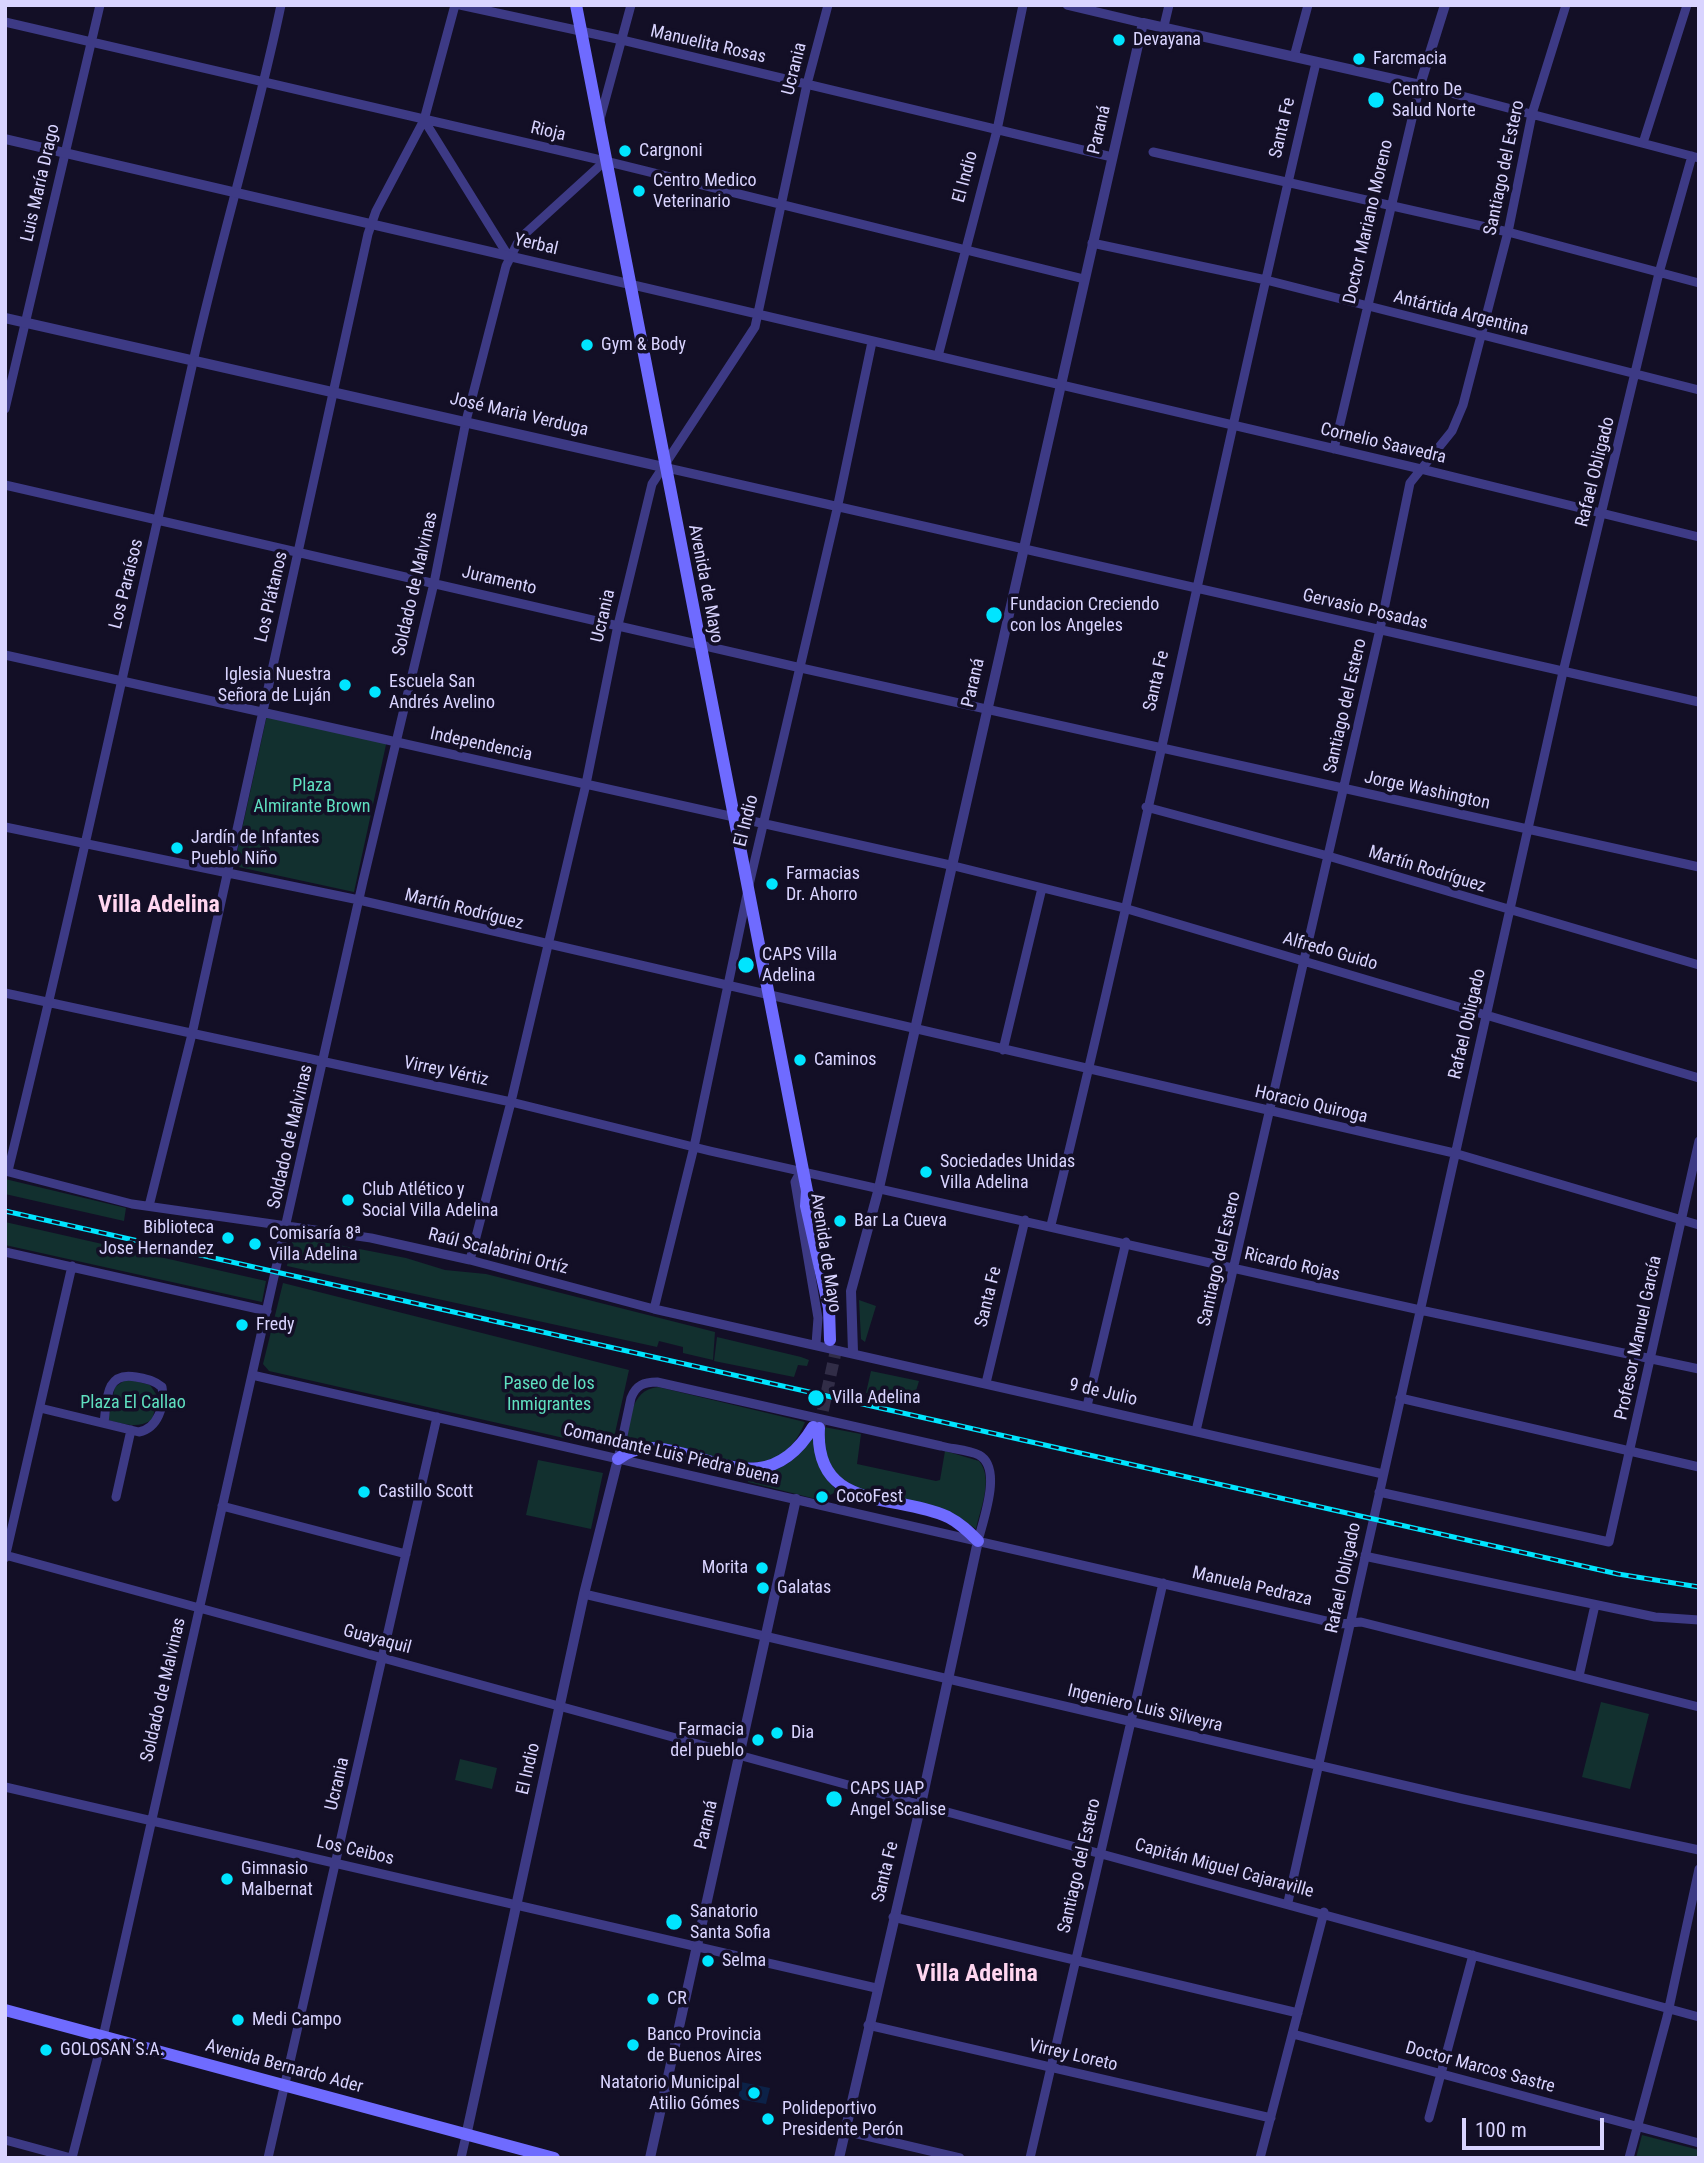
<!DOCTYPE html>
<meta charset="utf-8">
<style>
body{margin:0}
#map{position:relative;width:1704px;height:2163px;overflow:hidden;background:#130f26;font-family:"Roboto Condensed",sans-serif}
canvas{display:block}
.frame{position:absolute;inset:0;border:7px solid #d9d4ff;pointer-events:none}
.scale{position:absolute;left:1462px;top:2118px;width:142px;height:32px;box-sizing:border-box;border:4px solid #d9d4ff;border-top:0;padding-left:9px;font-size:21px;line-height:24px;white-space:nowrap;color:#d9d4ff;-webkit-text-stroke:5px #130f26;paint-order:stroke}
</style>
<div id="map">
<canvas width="1704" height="2163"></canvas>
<div class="frame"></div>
<div class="scale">100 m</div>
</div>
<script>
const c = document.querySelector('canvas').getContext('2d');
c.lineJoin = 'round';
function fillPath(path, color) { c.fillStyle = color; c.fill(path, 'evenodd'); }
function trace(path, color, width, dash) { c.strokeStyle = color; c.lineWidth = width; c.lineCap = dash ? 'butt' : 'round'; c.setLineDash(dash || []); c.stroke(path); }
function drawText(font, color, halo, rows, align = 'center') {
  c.font = font + ' "Roboto Condensed",sans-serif'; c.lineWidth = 7; c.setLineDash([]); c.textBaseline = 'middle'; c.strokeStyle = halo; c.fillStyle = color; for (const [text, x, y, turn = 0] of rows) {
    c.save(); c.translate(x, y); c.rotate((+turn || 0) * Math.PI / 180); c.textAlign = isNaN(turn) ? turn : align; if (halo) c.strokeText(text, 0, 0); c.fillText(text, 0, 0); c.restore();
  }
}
fillPath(new Path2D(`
 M267,715L387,740L354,892L234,866Z
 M5,1179L126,1208L124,1221L5,1194Z
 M5,1222L266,1281L262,1302L5,1245Z
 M297,1237L406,1258L445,1270L486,1274L715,1332L713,1360L683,1353V1347L659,1341L657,1347L287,1266L290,1244Z
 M283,1283L629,1370L613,1442L599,1446L269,1371L263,1364Z
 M859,1300L876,1306L865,1342L861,1339Z
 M717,1337L801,1357L809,1360L807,1366L798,1365L794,1377L714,1361Z
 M871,1371L919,1381L912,1404L866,1393Z
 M127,1379L150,1385L158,1397L152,1420C136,1429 125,1424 108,1420L115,1387Z
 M658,1387L805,1422C776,1496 706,1446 651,1442C642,1442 633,1445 625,1447C630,1423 629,1390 658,1387Z
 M824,1427L861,1434L857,1464L936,1481L940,1480L945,1451L979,1461C994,1479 980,1509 976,1529L956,1515L859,1489L836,1475L826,1456Z
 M814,1429C816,1454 818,1474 838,1491L820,1500L748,1482L749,1476C781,1472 801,1461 814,1429Z
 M538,1460L603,1473L591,1529L526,1515Z
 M1601,1702L1649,1714L1630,1789L1582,1777Z
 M460,1759L497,1768L492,1789L455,1780Z
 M1642,2135L1699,2150V2158H1636Z`), '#12302f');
fillPath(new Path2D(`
 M741,2082L770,2088L766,2104L738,2099Z`), '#0c2248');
trace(new Path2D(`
 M819,1428L838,1341`), '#312d47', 12, [12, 6]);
trace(new Path2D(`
 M460,5L622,40L1112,157
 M1067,5L1143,23
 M5,22L605,161L1084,279
 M1164,26L1169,5
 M1294,57L1308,5
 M600,119L631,5
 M424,120L509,257
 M1643,143L1687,5
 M1153,152L1508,232L1699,283
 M1092,243L1266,280L1699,390
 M629,284L1421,469L1699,537
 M938,356L997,130L1023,5
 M5,409L100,5
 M1334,449L1420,85L1699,158
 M663,467L1699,702
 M5,485L801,668L1699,867
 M5,655L950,865L1124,908L1699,1078
 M1146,807L1328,856L1699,965
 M5,827L359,900L1454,1153L1699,1225
 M5,993L511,1102L710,1151L1420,1310L1699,1369
 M1003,1050L1042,888
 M802,1169L795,1182L818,1318L816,1344
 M5,1171L132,1204L371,1238L470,1260L654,1309L1383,1474
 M8,1171C74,903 132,632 193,362C220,242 256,125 281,5
 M149,1206L192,1034L368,234L376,211L424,120L455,5
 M1051,1225C1146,839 1224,449 1316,63
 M5,1252L267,1311
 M470,1260L511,1102L586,784L618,625L652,484L755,327L807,84L828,5
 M654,1309L694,1147L749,885L837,509L872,342
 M252,1375L1339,1624L1361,1622L1699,1707
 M986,1383L1025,1220
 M1400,1398L1699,1467
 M1087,1406L1126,1242
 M40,1408L139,1432C158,1428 165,1406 162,1387C154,1380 146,1379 136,1377C105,1371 107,1400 104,1423
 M1196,1431L1380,629L1410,483L1452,431L1463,405L1508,232L1532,114L1566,5
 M618,1459L631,1398C636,1385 644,1382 657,1382L941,1446C952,1449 969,1450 979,1455C1003,1468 983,1520 978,1541
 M1379,1492L1609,1542L1699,1141
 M116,1497L131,1430
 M222,1506L406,1554
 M5,1555L1699,2017
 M1364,1556L1655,1617L1699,1620
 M5,1558L72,1266
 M584,1594L1463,1799L1699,1850
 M1579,1676L1595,1605
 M5,1787L876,1988
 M1288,1902L1563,672L1659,273L1692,156
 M893,1917L1298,2013
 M868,2025L1271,2118
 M1293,2034L1699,2143
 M1429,2118L1473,1955
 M845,2131L960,2158
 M5,2140L71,2158
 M72,2158L103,2037L363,881L434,583L466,421L506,266L517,244L527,232L605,161
 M268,2158L437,1417
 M461,2158L466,2136
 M1030,2158L1163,1583
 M1260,2158L1324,1912
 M1629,2158L1667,2017L1699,1869`), '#3d3a85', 9);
trace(new Path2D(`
 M5,139L629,284
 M5,318L663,467
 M853,1352L851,1291L879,1188L1143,23L1420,85L1445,5
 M466,2136L584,1594L618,1459
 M650,2158L796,1499
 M839,2158L921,1804L978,1541`), '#3d3a85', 10);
trace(new Path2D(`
 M576,5L807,1191L806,1206L829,1308L830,1340
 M807,1192L814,1204L822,1240
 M819,1428C814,1512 896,1493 948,1517C960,1523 969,1532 978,1541
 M618,1459C673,1415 755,1524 813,1427
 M5,2010L554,2158`), '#6f6bff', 12);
const rail = new Path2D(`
 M5,1211L1618,1574L1699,1587`);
trace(rail, '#00e5ff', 5);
trace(rail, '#130f26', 2.5, [8]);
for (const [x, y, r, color] of [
 [1119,40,7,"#00e5ff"],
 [1359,59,7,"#00e5ff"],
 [1376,100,9,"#00e5ff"],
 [625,151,7,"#00e5ff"],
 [639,191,7,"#00e5ff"],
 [587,345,7,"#00e5ff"],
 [994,615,9,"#00e5ff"],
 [345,685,7,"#00e5ff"],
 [375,692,7,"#00e5ff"],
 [177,848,7,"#00e5ff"],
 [772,884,7,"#00e5ff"],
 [746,965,9,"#00e5ff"],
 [800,1060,7,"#00e5ff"],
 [926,1172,7,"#00e5ff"],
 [348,1200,7,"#00e5ff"],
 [840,1221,7,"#00e5ff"],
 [228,1238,7,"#00e5ff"],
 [255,1244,7,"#00e5ff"],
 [242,1325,7,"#00e5ff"],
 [816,1398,9,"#00e5ff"],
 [364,1492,7,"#00e5ff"],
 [822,1497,7,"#00e5ff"],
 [762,1568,7,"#00e5ff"],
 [763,1588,7,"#00e5ff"],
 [777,1733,7,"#00e5ff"],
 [758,1740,7,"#00e5ff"],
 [834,1799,9,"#00e5ff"],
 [227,1879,7,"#00e5ff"],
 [674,1922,9,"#00e5ff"],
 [708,1961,7,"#00e5ff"],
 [653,1999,7,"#00e5ff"],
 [238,2020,7,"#00e5ff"],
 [633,2045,7,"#00e5ff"],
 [46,2050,7,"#00e5ff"],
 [754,2093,7,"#00e5ff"],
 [768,2119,7,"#00e5ff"]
]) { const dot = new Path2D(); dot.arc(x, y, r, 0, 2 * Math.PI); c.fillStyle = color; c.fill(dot); trace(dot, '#130f26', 2.5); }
drawText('18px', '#d9d4ff', '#130f26', [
 ["Devayana",1133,40],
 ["Farcmacia",1373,59],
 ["Centro De",1392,90],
 ["Salud Norte",1392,111],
 ["Cargnoni",639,151],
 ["Centro Medico",653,181],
 ["Veterinario",653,202],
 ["Gym & Body",601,345],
 ["Fundacion Creciendo",1010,605],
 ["con los Angeles",1010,626],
 ["Iglesia Nuestra",331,675,"right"],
 ["Señora de Luján",331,696,"right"],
 ["Escuela San",389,682],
 ["Andrés Avelino",389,703],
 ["Jardín de Infantes",191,838],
 ["Pueblo Niño",191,859],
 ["Farmacias",786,874],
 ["Dr. Ahorro",786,895],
 ["CAPS Villa",762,955],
 ["Adelina",762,976],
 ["Caminos",814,1060],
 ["Sociedades Unidas",940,1162],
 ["Villa Adelina",940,1183],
 ["Club Atlético y",362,1190],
 ["Social Villa Adelina",362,1211],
 ["Bar La Cueva",854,1221],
 ["Biblioteca",214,1228,"right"],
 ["Jose Hernandez",214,1249,"right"],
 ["Comisaría 8ª",269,1234],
 ["Villa Adelina",269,1255],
 ["Fredy",256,1325],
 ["Villa Adelina",832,1398],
 ["Castillo Scott",378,1492],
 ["CocoFest",836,1497],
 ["Morita",748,1568,"right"],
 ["Galatas",777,1588],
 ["Farmacia",744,1730,"right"],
 ["del pueblo",744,1751,"right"],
 ["Dia",791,1733],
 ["CAPS UAP",850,1789],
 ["Angel Scalise",850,1810],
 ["Gimnasio",241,1869],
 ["Malbernat",241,1890],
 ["Sanatorio",690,1912],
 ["Santa Sofia",690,1933],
 ["Selma",722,1961],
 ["CR",667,1999],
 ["Medi Campo",252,2020],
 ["Banco Provincia",647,2035],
 ["de Buenos Aires",647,2056],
 ["GOLOSAN S.A.",60,2050],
 ["Natatorio Municipal",740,2083,"right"],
 ["Atilio Gómes",740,2104,"right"],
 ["Polideportivo",782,2109],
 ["Presidente Perón",782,2130]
], 'left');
drawText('18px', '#d9d4ff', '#130f26', [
 ["Manuelita Rosas",708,45,13],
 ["Ucrania",795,69,-76],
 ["Santa Fe",1283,128,-77],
 ["Paraná",1100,130,-77],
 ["Rioja",548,132,13],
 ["Santiago del Estero",1505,168,-78],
 ["El Indio",966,177,-75],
 ["Luis María Drago",41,183,-77],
 ["Doctor Mariano Moreno",1369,222,-77],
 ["Yerbal",536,245,13],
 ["Antártida Argentina",1461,314,14],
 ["José Maria Verduga",519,415,13],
 ["Cornelio Saavedra",1383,444,13],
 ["Rafael Obligado",1596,472,-76],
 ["Juramento",499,581,13],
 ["Los Paraísos",127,584,-76],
 ["Soldado de Malvinas",416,584,-77],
 ["Avenida de Mayo",705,584,79],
 ["Los Plátanos",272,597,-77],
 ["Gervasio Posadas",1365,610,13],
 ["Ucrania",604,616,-77],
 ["Santa Fe",1157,681,-77],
 ["Paraná",974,683,-77],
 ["Santiago del Estero",1346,706,-77],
 ["Independencia",481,745,12],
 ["Jorge Washington",1427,791,12],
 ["El Indio",747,821,-76],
 ["Martín Rodríguez",1427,870,17],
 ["Martín Rodríguez",464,910,14],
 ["Alfredo Guido",1330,952,16],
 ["Rafael Obligado",1468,1024,-77],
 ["Virrey Vértiz",446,1072,12],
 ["Horacio Quiroga",1311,1105,13],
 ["Soldado de Malvinas",291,1137,-77],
 ["Raúl Scalabrini Ortíz",498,1252,14],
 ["Avenida de Mayo",825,1253,81],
 ["Santiago del Estero",1220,1259,-77],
 ["Ricardo Rojas",1292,1265,13],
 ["Santa Fe",989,1297,-76],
 ["Profesor Manuel García",1639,1338,-78],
 ["9 de Julio",1103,1393,13],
 ["Comandante Luis Piedra Buena",671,1455,13],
 ["Rafael Obligado",1344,1578,-78],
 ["Manuela Pedraza",1252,1587,13],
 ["Guayaquil",377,1640,15],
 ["Soldado de Malvinas",164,1690,-77],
 ["Ingeniero Luis Silveyra",1145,1709,13],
 ["El Indio",529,1769,-77],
 ["Ucrania",338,1784,-77],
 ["Paraná",707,1825,-77],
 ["Los Ceibos",355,1851,13],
 ["Santiago del Estero",1080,1866,-77],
 ["Capitán Miguel Cajaraville",1224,1869,15],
 ["Santa Fe",886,1872,-76],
 ["Virrey Loreto",1073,2056,13],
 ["Avenida Bernardo Ader",284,2067,15],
 ["Doctor Marcos Sastre",1480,2068,15]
]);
drawText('18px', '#5fe0c0', '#130f26', [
 ["Plaza",312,786],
 ["Almirante Brown",312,807],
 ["Paseo de los",549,1384],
 ["Inmigrantes",549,1405],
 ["Plaza El Callao",133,1403]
]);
drawText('bold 24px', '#ffd6f0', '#130f26', [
 ["Villa Adelina",159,906],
 ["Villa Adelina",977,1975]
]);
</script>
